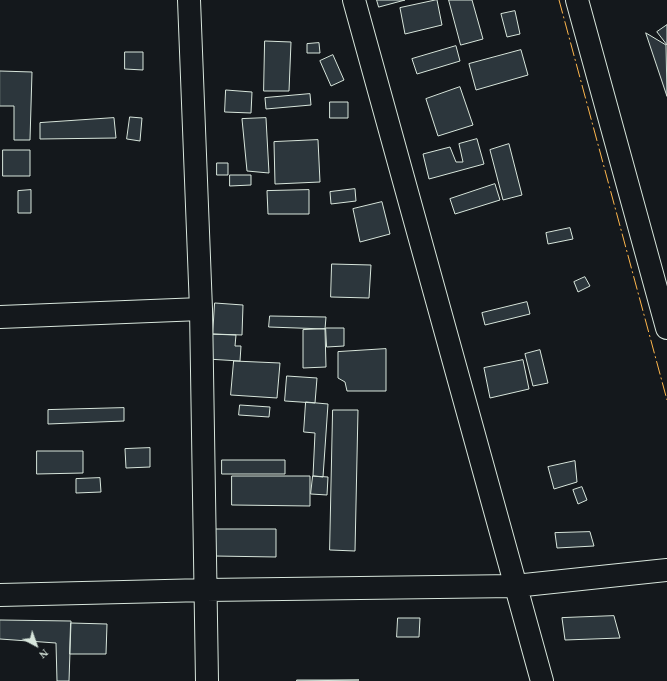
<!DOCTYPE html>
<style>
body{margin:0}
#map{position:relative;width:667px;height:681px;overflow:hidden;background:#14181c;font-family:Georgia,serif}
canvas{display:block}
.north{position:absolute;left:16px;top:625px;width:40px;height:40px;-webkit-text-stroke:3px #14181c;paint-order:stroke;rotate:139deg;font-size:11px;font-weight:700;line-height:16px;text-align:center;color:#d8e6dc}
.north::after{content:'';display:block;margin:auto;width:14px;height:18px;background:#d8e6dc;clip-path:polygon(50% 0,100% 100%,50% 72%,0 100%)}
</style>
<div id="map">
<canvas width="667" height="681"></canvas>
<div class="north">N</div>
</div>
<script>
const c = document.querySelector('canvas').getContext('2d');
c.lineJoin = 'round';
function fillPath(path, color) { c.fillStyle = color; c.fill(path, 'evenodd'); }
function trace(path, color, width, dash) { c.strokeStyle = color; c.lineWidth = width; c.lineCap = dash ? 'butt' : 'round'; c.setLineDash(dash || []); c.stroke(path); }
const building = new Path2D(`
 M377,0H405L379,7Z
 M437,0L442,25L405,34L400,8Z
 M449,0H472L483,39L461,45Z
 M515,11L520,34L507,37L501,14Z
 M667,25V45L657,32Z
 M646,33L666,45L667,96Z
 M265,41L291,42L289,91H264Z
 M319,43L320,53H307V44Z
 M456,46L460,61L417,74L412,59Z
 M521,50L528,75L476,90L469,64Z
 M125,52H143V70L125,69Z
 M333,55L344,80L331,86L320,61Z
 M0,71L32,72L30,140H14V106H0Z
 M460,87L473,125L438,136L426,99Z
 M226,90L252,92L251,113L225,112Z
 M310,94L311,105L266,109L265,98Z
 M330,102H348V118H330Z
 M130,117L142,118L140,141L127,139Z
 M114,118L116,138L40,139V123Z
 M266,118L269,173L247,171L242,119Z
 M477,139L484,164L429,179L423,154L450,147L456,162H463L459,144Z
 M318,140L320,182L275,184L274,142Z
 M509,144L522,195L503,200L490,150Z
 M3,150H30V176H3Z
 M217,163H228V175H217Z
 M230,175H251V185L230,186Z
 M495,184L500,200L455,214L450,199Z
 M355,189L356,201L331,204L330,192Z
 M31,190V213H18V191Z
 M309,190V214H268L267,191Z
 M382,202L390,234L360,242L353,209Z
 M570,228L573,239L548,244L546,233Z
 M332,264L371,265L369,298L331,297Z
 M585,277L590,286L578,292L574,282Z
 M527,302L530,314L485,325L482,313Z
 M215,303L243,305L242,335L213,334Z
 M270,316L326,317L325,329L269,327Z
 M326,328H344V346L327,347Z
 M325,329L326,367L303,368V330Z
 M208,334L236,335L235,346H241L240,361L207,359Z
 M386,349V391H347L345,382L338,378V352Z
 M540,350L548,383L533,386L525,354Z
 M523,360L529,389L490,398L484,368Z
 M234,361L280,363L277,398L231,395Z
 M287,376L317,378L315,403L285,401Z
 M306,402L328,404L323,477L313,476L315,433L304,432Z
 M240,405L270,407L269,417L239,415Z
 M124,408V421L48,424V410Z
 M333,410H358L355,551L330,550Z
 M150,448V467L126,468L125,449Z
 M37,451H83V473L37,474Z
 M222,460H285V474H222Z
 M575,461L577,482L554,489L548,467Z
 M232,476H310V506L232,505Z
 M313,476L328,477L327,495L311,494Z
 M100,478L101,492L76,493V479Z
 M582,487L587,500L578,504L573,490Z
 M215,529H276V557L214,556Z
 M590,532L594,546L557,548L555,533Z
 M614,616L620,638L565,640L562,618Z
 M398,618H420L419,637H397Z
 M0,620L71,621L69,681H57L56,643L0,639Z
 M71,623L107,624L106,654H70Z
 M297,680H359L297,681Z`);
fillPath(building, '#2c363c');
trace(building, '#d8e6dc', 1);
const street = new Path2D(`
 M189,0L201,309L207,681
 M354,0L542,681
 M0,317L201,309
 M0,595L206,590L515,586L667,570`);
const secondary = new Path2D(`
 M577,0L667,328`);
trace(street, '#d8e6dc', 24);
trace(secondary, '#d8e6dc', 24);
trace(street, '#14181c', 22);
trace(secondary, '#14181c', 22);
trace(new Path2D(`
 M559,0L667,400`), '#ffb74d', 1, [14, 3, 2, 3]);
</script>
